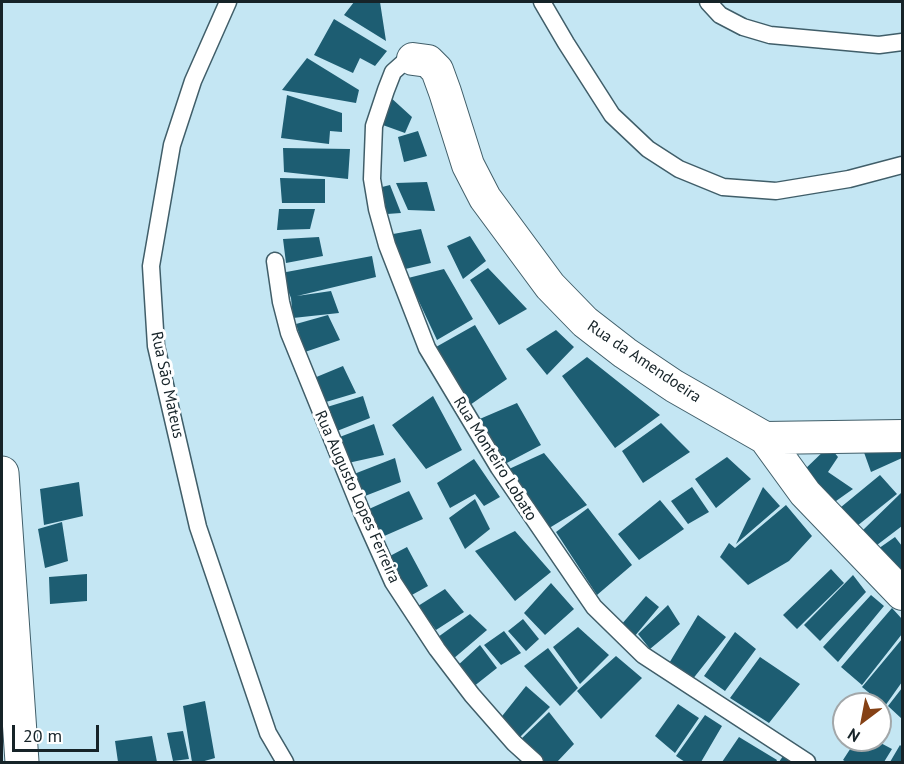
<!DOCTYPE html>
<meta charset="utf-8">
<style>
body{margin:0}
#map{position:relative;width:904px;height:764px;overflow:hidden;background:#c4e6f3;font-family:"PT Sans",sans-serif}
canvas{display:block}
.frame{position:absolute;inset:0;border:3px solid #162328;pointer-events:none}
.north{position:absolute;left:832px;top:692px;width:60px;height:60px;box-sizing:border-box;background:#fff;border:2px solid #a2a7a9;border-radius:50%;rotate:212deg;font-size:16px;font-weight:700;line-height:24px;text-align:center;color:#162328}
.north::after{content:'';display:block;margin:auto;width:21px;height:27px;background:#854115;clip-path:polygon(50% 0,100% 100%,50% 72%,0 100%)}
.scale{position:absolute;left:12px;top:725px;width:87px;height:27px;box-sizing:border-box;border:3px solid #162328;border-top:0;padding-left:8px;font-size:18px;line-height:21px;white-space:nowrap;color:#162328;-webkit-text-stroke:4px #fff;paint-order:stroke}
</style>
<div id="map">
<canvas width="904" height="764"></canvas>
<div class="frame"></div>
<div class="north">N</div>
<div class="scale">20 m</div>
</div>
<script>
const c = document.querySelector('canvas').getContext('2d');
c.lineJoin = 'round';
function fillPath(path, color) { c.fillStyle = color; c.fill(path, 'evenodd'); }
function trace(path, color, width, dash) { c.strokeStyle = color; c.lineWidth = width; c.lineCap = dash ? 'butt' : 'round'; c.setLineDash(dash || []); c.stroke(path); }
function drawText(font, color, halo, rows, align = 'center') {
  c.font = font + ' "PT Sans",sans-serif'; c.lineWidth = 6; c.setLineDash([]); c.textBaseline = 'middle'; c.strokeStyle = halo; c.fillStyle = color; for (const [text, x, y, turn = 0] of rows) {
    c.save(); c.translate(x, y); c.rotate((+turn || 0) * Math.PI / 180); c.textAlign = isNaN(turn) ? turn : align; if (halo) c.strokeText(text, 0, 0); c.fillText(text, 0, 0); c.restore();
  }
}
fillPath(new Path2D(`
 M354,2H380L386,41L344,15Z
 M334,19L387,51L375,66L360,58L353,73L314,55Z
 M307,58L359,90L356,103L282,90Z
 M287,95L342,113V132L330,131L329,144L281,138Z
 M389,96L412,117L405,133L380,124Z
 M418,131L427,156L404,162L398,137Z
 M283,148L350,149L348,179L284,172Z
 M280,178L325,179V203H282Z
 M427,182L435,211L408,210L396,183Z
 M390,185L401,213L387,214L382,187Z
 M279,209H315L310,229L277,230Z
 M421,229L431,263L401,270L393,234Z
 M470,236L486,261L463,279L447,246Z
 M319,237L323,256L286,263L283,239Z
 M372,256L376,277L297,296L331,291L339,313L293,318L291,298L281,273Z
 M488,268L527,309L499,325L470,280Z
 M444,269L473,319L437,340L408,278Z
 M328,315L340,340L305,352L296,324Z
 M475,325L507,379L470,405L436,347Z
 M556,330L574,347L547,375L526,349Z
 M587,357L660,415L615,448L562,376Z
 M343,366L356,393L326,402L314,378Z
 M363,396L370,418L337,431L327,407Z
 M433,396L462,450L426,469L392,425Z
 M517,403L541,445L503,465L475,421Z
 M661,423L690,452L643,483L622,451Z
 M374,424L384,455L348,463L337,438Z
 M861,444L902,449V458L871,472Z
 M829,446L838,457L828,472L853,489L829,506L802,472Z
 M544,453L587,505L546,530L509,469Z
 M727,457L751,479L716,508L695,479Z
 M395,458L401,482L365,496L354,474Z
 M474,459L500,497L484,506L475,494L450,508L437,483Z
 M880,475L897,494L852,530L835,512Z
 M79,482L83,516L44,525L40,489Z
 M692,487L709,512L688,524L671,501Z
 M763,487L780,506L736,544Z
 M409,491L423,519L382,537L369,509Z
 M902,492V526L877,545L863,530Z
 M475,499L490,529L465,549L449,518Z
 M660,500L684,529L639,560L618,534Z
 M786,505L812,536L789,561L748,585L720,557L729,543L735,548Z
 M588,508L632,565L597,595L556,532Z
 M62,522L68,561L45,568L38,529Z
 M515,531L551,572L515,601L475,551Z
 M895,537L902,546V580L875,551Z
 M407,547L428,586L410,596L388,557Z
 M831,569L844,583L797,629L783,615Z
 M87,574V601L50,604L49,577Z
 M853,575L866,592L820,641L804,625Z
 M551,583L574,609L545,635L524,613Z
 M445,589L464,612L436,630L418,606Z
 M871,595L884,606L838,662L823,647Z
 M646,596L659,607L634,637L621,625Z
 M668,605L680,624L650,649L638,634Z
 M892,608L902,619V634L862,685L841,667Z
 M470,614L487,630L453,659L438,637Z
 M698,615L726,637L692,680L668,665Z
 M523,619L539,639L526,651L508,631Z
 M578,627L609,655L580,684L553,647Z
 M504,631L521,653L501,665L484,645Z
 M735,632L756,649L725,691L704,676Z
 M902,639V682L885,706L862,687Z
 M480,645L497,668L473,687L456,667Z
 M548,648L578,688L560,706L524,666Z
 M616,656L642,678L601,719L577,691Z
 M760,657L800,684L769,723L730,698Z
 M526,686L550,707L517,740L499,720Z
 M902,688V719L888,706Z
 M205,701L215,758L201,762H192L183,706Z
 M678,704L699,718L675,753L655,736Z
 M549,712L574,744L557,762H542L519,741Z
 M705,715L722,726L701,762H685L676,756Z
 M183,731L189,759L173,761L167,733Z
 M152,736L157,762H118L115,741Z
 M739,737L777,760L776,762H722Z
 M856,740H875L892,749L884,762H846L843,760Z
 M900,745L902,747V762H890Z
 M783,756L792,762H779Z`), '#1d5d72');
const service = new Path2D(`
 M228,2L193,81L172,145L151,266L156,346L198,527L268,733L285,762
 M542,2L566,43L612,115L648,149L679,169L723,187L776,191L849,179L902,165
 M708,2L720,15L743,27L770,35L879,45L902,42
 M413,59L402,64L393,72L386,90L374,126L372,179L377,209L387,245L427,348L499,468L594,607L643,655L807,762
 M275,261L281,302L289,333L363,515L393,582L437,649L472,695L514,743L535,762`);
const minor = new Path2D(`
 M413,59L428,61L437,70L445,92L468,165L485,198L550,286L585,322L625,353L674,386L765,438L902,436
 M765,438L805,493L902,594`);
const tertiary = new Path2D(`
 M2,473L22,762`);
trace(service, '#405e69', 19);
trace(minor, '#405e69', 34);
trace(tertiary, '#405e69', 35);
trace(service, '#fff', 16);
trace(minor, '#fff', 32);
trace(tertiary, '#fff', 33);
drawText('16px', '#162328', '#fff', [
 ["Rua da Amendoeira",644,362,34],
 ["Rua São Mateus",167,385,78],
 ["Rua Monteiro Lobato",495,459,58],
 ["Rua Augusto Lopes Ferreira",357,497,66]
]);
</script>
